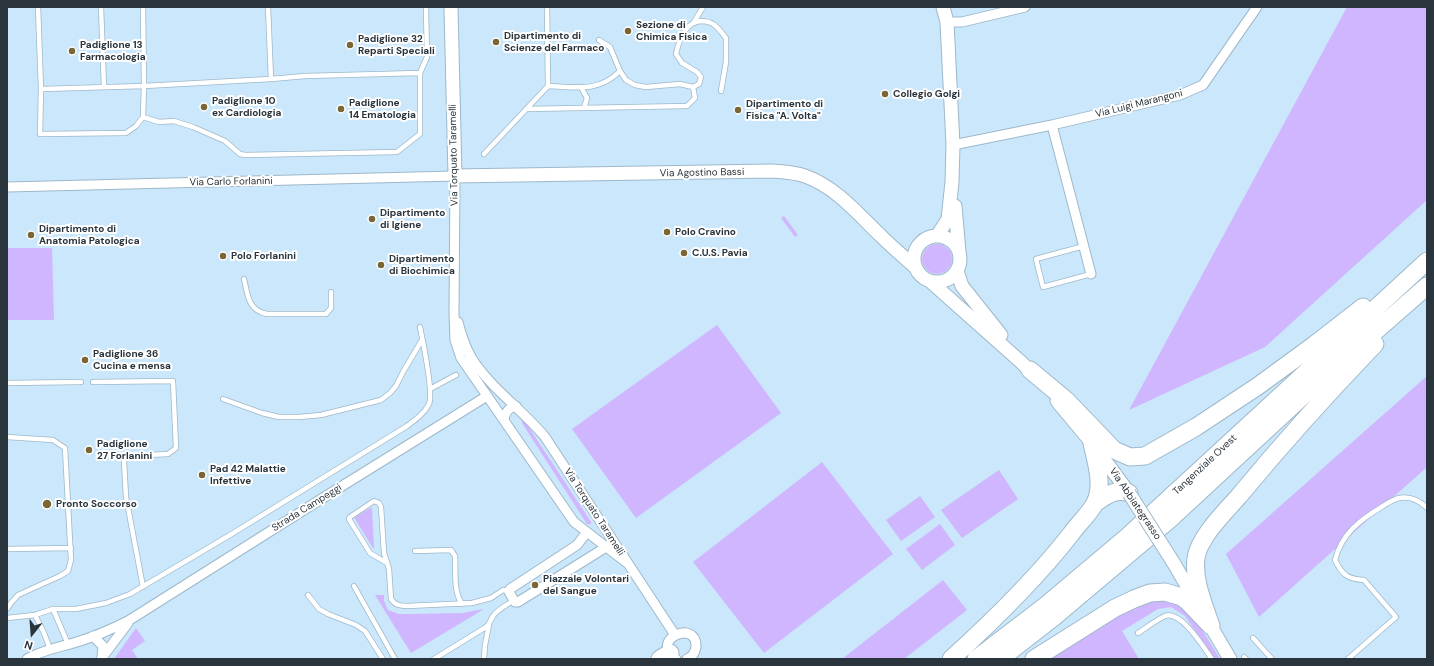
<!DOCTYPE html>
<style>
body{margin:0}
#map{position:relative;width:1434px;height:666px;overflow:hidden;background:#cbe7fb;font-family:"DM Sans",sans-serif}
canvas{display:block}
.frame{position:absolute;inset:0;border:8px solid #2a343c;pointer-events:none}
.north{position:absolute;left:12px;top:614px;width:40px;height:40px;-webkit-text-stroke:3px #fff;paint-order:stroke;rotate:197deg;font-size:11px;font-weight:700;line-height:16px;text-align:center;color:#2a343c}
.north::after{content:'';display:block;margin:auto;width:14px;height:18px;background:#2a343c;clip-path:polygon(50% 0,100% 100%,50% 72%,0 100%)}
</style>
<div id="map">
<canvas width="1434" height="666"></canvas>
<div class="frame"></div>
<div class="north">N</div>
</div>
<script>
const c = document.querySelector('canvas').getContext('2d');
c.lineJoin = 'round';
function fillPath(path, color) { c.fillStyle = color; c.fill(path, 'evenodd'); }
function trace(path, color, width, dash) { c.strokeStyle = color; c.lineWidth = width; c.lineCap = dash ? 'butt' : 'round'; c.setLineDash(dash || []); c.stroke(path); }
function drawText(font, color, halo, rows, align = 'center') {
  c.font = font + ' "DM Sans",sans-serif'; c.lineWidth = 4; c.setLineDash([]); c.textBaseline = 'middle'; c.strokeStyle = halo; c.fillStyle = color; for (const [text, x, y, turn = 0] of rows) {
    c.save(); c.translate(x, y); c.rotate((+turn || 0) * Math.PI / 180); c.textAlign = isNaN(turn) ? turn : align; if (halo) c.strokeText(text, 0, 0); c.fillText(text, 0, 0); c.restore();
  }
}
fillPath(new Path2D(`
 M1347,7H1427V200L1265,347L1129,410Z
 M784,216L798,235L795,237L781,218Z
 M922 259a15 15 0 1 1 30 0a15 15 0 1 1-30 0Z
 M7,248H52L54,320H7Z
 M717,325L781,413L636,518L572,429Z
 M1427,376V467L1259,617L1226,554Z
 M522,420H524L591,522V524H587L522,423Z
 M822,462L893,554L764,653L693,562Z
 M999,470L1018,499L962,538L941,510Z
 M920,496L935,517L901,541L886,520Z
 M370,508H372L374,548H373L355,519V517Z
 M940,524L955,545L922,570L906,549Z
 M943,580L967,610L904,659H842Z
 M375,595H384V601L388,610L399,614H411L462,613L484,609L411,653Z
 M1174,600L1196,620L1220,659H1214L1185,616L1171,607L1158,609L1122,631L1139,659H1048L1137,602Z
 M136,628L145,641L132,650L138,659H114Z`), '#cfb6fe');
const lane = new Path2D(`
 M38,7L41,89L40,134L126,133L136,126L143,117L144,86L41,89
 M101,7L104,87
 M143,7L144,86L271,79
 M694,22L703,7
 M420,73L427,57L426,7
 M548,86C576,87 598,93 620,71
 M581,87L587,98L584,108
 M693,87L699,84L701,77L697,72L682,63L676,54C679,40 685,22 701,21C705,21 710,22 713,24C718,27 722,33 726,38V62L721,91
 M526,109L687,106L695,98L693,87L680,84L646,87L635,85L626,80L620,71L610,47L599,40
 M143,117L159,122L174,121L193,127L225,141L240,154L245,155L397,152L420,134V73L305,76L271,79L268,7
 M484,154L548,86L547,7
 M1084,246L1036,259L1043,287L1091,274
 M244,279C248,296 248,310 267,314H326L331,308V292
 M93,382L173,381L176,448L168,454L128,456L124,461L126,497L143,587
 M7,383L81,382
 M430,389L456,375
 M223,399L262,413L279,417H299L321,415L381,400L390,393L396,386L403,372L422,340
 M7,437L53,440L65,448L71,560L68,571L60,576L18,595L11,603L7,609
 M7,549L71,548
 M415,551L451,550L455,556C456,572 453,591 462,604
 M387,563L370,553L349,519L350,517L374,501L379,503L381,507L384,553L389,569L391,599C395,605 400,606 407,606L472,603L491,598L503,590L509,591
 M354,586L395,659
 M308,595L319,609L328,614L356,625L365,631L383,659
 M53,609L68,644
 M35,615L44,633L50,649
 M7,618L35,615L53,609H76L106,603L130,594L230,535L407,426C415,420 424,414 429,404C434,393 423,342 420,327
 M1138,633C1146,628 1156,620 1165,616C1181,610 1204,648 1212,659
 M1253,638L1272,659
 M1244,657L1246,659
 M434,659L486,627C490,624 490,621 493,616C498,609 507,605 514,600
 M484,659L485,645L489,625
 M1348,659L1396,617L1364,580C1348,579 1342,575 1335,560C1342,533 1360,520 1383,506C1388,503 1394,499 1399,498C1410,496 1420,501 1427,508`);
const street = new Path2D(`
 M947,22H962L1025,7
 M1052,125L1091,274
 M953,145L1052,125L1180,95L1203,85L1257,7
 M7,187L455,176L454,313L455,340L461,358L574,522L627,563
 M458,322C461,334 465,346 471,357C490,388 522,409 545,437L675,635
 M504,420C505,412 508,408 516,406
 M587,532L577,545L571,549L510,589L509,592L515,602H518L611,544
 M93,636L103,646L102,657
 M27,659C43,649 62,647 80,641C96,636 112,629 128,621L326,496L487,396
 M101,659L128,623
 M676,659C648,640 697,618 696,647C695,653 692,657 687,659`);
const secondary = new Path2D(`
 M451,7L455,176L772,171C783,172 794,172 805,176C836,187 858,214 881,236C892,247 904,257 915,267
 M955,206L959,252
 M937,236L948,219L952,182L953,145L947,22L943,7
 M914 259a23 23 0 1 1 46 0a23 23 0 1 1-46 0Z
 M957,271L962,286L1001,335
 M931,282L1021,362L1036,377
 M1057,401L1092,443L1129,493
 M1173,562L1230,659`);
const highway = new Path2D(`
 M1030,370L1066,400L1114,450L1130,457L1145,456L1196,427L1258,386L1314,345L1363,307
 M1095,503C1106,496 1115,488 1129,493
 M1211,626C1204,605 1193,580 1196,558C1199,537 1225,512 1239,496C1282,444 1328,393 1375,344
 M660,659L670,653
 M951,659C994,620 1035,580 1071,534C1077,525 1091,512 1095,503C1104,485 1096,462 1092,443
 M976,659L1045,606L1127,537L1427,261
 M1000,659L1054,617L1169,520L1331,370L1427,286
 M1034,659L1115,608L1134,599L1150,593L1165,592L1182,597L1187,601L1208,623`);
trace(lane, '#9db8ca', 6);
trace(street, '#9db8ca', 11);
trace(secondary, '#9db8ca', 15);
trace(highway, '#9db8ca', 19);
trace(lane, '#fff', 4.5);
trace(street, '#fff', 9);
trace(secondary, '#fff', 13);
trace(highway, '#fff', 17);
const secondaryBridge = new Path2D(`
 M1129,493L1173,562`);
trace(secondaryBridge, '#9db8ca', 15, []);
trace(secondaryBridge, '#fff', 13);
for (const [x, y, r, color] of [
 [628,31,4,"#7a6534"],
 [496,42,4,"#7a6534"],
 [350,45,4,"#7a6534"],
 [72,51,4,"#7a6534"],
 [885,94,4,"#7a6534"],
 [204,107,4,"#7a6534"],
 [341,109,4,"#7a6534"],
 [738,110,4,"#7a6534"],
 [372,219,4,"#7a6534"],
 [667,232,4,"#7a6534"],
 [31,235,4,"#7a6534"],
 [684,253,4,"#7a6534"],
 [223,256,4,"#7a6534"],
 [381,265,4,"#7a6534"],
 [85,360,4,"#7a6534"],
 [89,450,4,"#7a6534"],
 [202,475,4,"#7a6534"],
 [47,504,5,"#7a6534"],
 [535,585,4,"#7a6534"]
]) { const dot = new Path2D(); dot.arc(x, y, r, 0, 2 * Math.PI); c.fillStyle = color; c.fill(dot); trace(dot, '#fff', 1.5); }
drawText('bold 10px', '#2a343c', '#fff', [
 ["Sezione di",636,25],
 ["Chimica Fisica",636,37],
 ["Dipartimento di",504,36],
 ["Scienze del Farmaco",504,48],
 ["Padiglione 32",358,39],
 ["Reparti Speciali",358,51],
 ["Padiglione 13",80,45],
 ["Farmacologia",80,57],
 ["Collegio Golgi",893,94],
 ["Padiglione 10",212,101],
 ["ex Cardiologia",212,113],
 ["Padiglione",349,103],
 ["14 Ematologia",349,115],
 ["Dipartimento di",746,104],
 ["Fisica \"A. Volta\"",746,116],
 ["Dipartimento",380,213],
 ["di Igiene",380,225],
 ["Dipartimento di",39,229],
 ["Anatomia Patologica",39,241],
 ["Polo Cravino",675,232],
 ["C.U.S. Pavia",692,253],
 ["Polo Forlanini",231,256],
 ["Dipartimento",389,259],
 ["di Biochimica",389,271],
 ["Padiglione 36",93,354],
 ["Cucina e mensa",93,366],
 ["Padiglione",97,444],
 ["27 Forlanini",97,456],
 ["Pad 42 Malattie",210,469],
 ["Infettive",210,481],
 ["Pronto Soccorso",56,504],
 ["Piazzale Volontari",543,579],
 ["del Sangue",543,591]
], 'left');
drawText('10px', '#2a343c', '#fff', [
 ["Via Luigi Marangoni",1139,104,-14],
 ["Via Torquato Taramelli",454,155,-91],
 ["Via Agostino Bassi",702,173,-1],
 ["Via Carlo Forlanini",231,182,-1],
 ["Tangenziale Ovest",1205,465,-43],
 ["Via Abbiategrasso",1135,504,56],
 ["Strada Campeggi",307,508,-32],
 ["Via Torquato Taramelli",594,512,57]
]);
</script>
